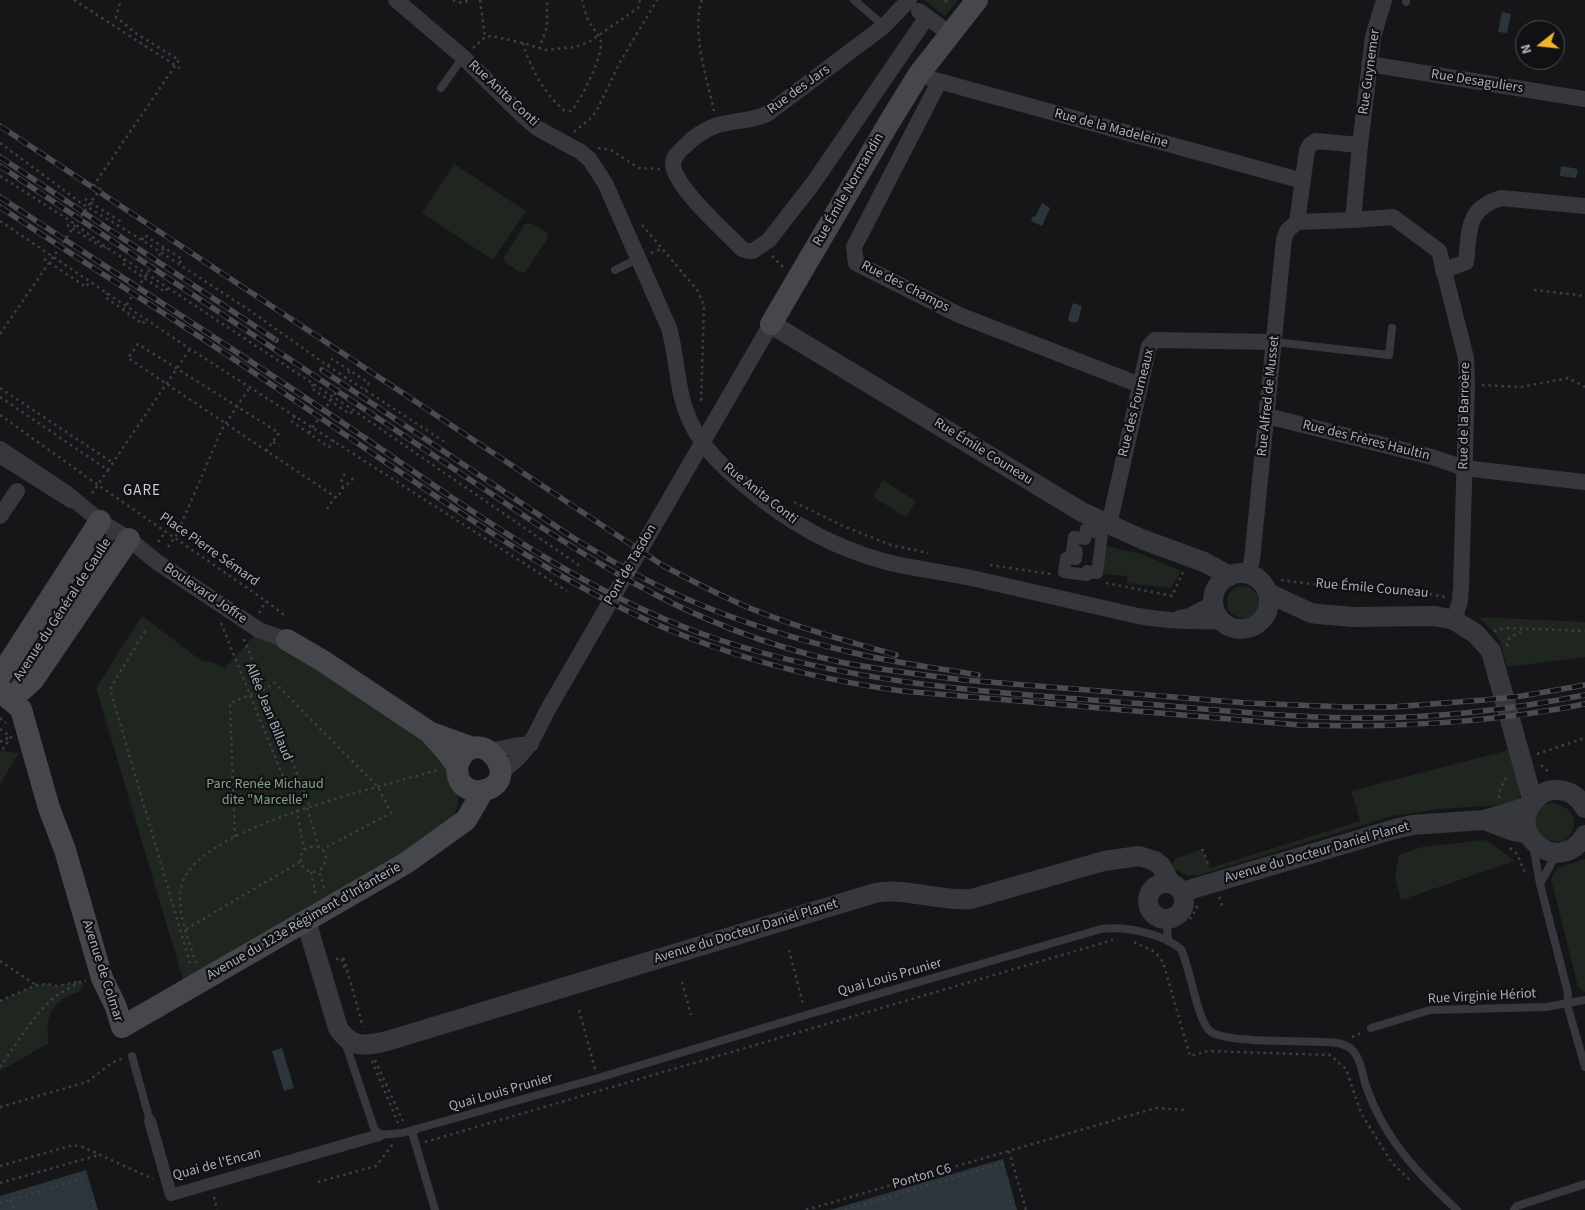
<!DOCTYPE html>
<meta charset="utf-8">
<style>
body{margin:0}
#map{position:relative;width:1585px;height:1210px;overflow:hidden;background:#161618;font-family:"Source Sans 3",sans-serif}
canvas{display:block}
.north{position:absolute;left:1515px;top:20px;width:50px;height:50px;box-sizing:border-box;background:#111113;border:1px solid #4d4f55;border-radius:50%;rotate:254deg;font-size:14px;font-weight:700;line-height:20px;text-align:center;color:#a8adb8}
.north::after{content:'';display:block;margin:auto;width:18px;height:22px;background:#f2b134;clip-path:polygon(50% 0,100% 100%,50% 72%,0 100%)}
</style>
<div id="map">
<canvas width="1585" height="1210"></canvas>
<div class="north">N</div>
</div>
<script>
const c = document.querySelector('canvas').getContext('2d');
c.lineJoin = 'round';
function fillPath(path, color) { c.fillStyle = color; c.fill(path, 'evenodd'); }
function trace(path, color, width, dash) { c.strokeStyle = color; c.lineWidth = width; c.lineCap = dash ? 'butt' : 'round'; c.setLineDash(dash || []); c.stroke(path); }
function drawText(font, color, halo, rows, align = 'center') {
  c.font = font + ' "Source Sans 3",sans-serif'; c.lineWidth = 4.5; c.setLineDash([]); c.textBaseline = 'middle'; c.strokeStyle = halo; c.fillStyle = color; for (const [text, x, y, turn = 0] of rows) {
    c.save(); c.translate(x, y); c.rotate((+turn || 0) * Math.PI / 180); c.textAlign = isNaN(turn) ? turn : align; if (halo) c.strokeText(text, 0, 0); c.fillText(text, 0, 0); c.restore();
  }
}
fillPath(new Path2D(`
 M924,0H958L945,16Z
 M454,164L526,211L493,260L422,213Z
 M531,223L547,233L548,238L525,272L521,273L505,262L504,257L525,224Z
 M883,480L916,501L906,517L873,497Z
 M1101,545L1142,554L1181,571L1171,588L1127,583V576L1097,573Z
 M1227 602a16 16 0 1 1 32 0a16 16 0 1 1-32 0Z
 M142,616L203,662H211L225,668L259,630L429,732L460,781L457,808L448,835L186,989L96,688Z
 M1478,617L1585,622V657L1507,667L1500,641L1493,631Z
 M1509,750L1522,789L1519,800L1497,805L1440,809L1392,816L1200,875L1188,876L1171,867L1175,859L1202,849L1210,868L1360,821L1351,791Z
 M0,751L19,753L0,784Z
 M1552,803C1575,806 1582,827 1563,842L1540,839L1533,817L1544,805Z
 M1486,840L1515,861L1401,900L1395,877L1399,855L1422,847Z
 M1585,859V992L1578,987L1551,878L1558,868Z
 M82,981L83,986L79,992C52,1000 44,1016 49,1043L0,1071V1001L36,985L47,984L57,986Z`), '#1e261f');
fillPath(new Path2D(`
 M1502,12L1511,14L1507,33L1498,32Z
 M1561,166L1578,169L1576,178L1560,176Z
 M1042,203L1050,208L1042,226L1031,221L1033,216L1035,217Z
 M1073,303L1082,306L1078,321L1075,323L1069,321L1068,318Z
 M282,1048L294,1088L284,1091L272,1051Z
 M1003,1159L1017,1210H830Z
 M86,1170L98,1210H0V1196Z`), '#2c353c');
trace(new Path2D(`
 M74,0L181,69
 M453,0L462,3L470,0
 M480,0L485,37
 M702,0C691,31 707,79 714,111
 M945,0L949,5
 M523,43C530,67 544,94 564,110L571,111C581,101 602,57 601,43C600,35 593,29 589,22C586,16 584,7 582,0
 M473,48L485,37L491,36L523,43L545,50L575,47L589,42L638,8L640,0
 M539,49L547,27V0
 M574,132L592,117L597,110L620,62L657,0
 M0,143L84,205L142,240L249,310L328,366L448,444
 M598,148L611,150L639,168L660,169
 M0,176L72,222L106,247L353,410L580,566
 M85,199L120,221L118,225
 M0,221L190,349L567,591
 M67,225L105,249L106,247
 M642,225L698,291L704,306L701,403
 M142,240L145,235L149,238L182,259L179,264
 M651,253L661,249
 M772,256L784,268
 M44,259L86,287L90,281
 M125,259L122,263L165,292L168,287
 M1534,290L1585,296
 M108,293L105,297L143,324L146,318
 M123,310L164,248
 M0,334L100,189L94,185L179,60L137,34L116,17L121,0
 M328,366L332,359L335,361L369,383L365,390
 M313,384L311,388L350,414L353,410
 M1482,385L1521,387L1568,378L1585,387
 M0,388L113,463
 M0,397L108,470L91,495
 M0,415L98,485L266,601L284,615
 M295,416L291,421L329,447L334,440
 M309,433L350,371
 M273,442L279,446
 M266,451L279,433L138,344L128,358L337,498L343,488L355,477
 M108,470L190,349
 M343,488L341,482L346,471
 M794,502L843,526L891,545L928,553
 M327,509L335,497
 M158,542L166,531
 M168,547L177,534L222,429L250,387
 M990,565L1051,574
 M1281,580L1350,589L1415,591L1445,597
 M1106,583L1172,596L1183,572
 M259,613L266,601
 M221,623L297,811L304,849
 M145,631L110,689L191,967
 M1494,631L1505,628L1585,631
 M244,639L310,807
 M1507,646L1509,638L1524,630
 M0,718L6,723
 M0,729L11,737L0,753
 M0,742L10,737
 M1537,754L1585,738
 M1541,765L1550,773
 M1499,798L1500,790L1507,776
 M307,808L319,847C329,853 327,864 319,871L325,891
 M235,837L230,703L263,690L275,683L378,787L391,813L323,849
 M319,847H308C293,856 302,876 319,871
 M1510,848L1517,854L1526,875
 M1202,849L1209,866
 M311,872L316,895
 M1219,897L1223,908
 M1177,923L1191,918L1198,905
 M186,929L300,862
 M1134,942L1155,952L1163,962L1190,1056L1208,1051L1330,1055L1346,1069L1361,1113L1392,1163L1411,1181
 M789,950L803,1004
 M336,959H344L363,1027
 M342,959L345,970
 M0,961L36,985
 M196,963C188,937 171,901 186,875C217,823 379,788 437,770
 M682,982L691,1015
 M0,1001L36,985L47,984L57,986L77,982
 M579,1010L595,1069
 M1352,1037L1363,1032
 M375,1060L403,1121
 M372,1061L398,1123
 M0,1067C18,1043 34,1012 59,994C66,989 75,985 82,981H86
 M0,1107L87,1082L113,1062L122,1059
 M425,1142L1113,940
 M1009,1151L1026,1210
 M0,1166L73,1145L83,1147L153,1179
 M318,1182L376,1166L393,1144
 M0,1183L99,1155
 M214,1197L217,1210
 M11,1200L14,1210
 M92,1200L95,1210
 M1010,1200L1013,1210
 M0,1203L84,1178
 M806,1210L1156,1108L1184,1110
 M845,1210L1004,1163`), '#3d3f44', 2.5, [2.5, 4]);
trace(new Path2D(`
 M854,0L884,26
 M1406,2V0
 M441,88L463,57
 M615,270L639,258
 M1275,342L1389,355L1392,328
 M0,460L70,504
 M15,684L115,530
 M1533,845L1540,884L1568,993L1567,1004L1585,1067
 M1540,884L1557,853
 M1163,919L1167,924L1168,941
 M1371,1028L1430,1010L1546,1007L1585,1000
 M345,1042L374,1128L379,1135L402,1133L598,1078L806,1015L1101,929C1125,926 1161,933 1181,949C1190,968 1197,1018 1209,1030C1222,1044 1299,1040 1321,1042C1330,1042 1342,1042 1350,1048C1361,1057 1362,1074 1366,1086C1371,1100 1378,1115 1385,1127C1404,1159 1430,1185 1457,1210
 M132,1056L150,1121
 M416,1130L412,1132L435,1210
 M1514,1210L1517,1206L1585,1184`), '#37383d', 8);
trace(new Path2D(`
 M1086,529L1102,535L1097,573L1087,571V575L1064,572L1066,558L1076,559L1077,551H1072L1074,537L1085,539Z
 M150,1121L171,1195L379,1135`), '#37383d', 12);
trace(new Path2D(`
 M396,0L463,57L523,116L537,128L581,152L590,160L605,183L669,328C678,359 676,393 691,423C704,450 725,469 748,488C788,522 832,547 883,561C913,569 945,572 976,579C1030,591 1084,604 1138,616C1166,621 1193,622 1221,621
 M909,0L884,26L767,114C750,122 731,120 715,126C704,130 694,137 686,145C681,150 674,155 673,163C672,185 727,233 742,249L748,251H753L769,240L814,182L927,17
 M919,11L950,34
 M1369,64L1585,99
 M931,79L1303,181
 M939,82L854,247L856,263L959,315L1140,385
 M1316,141L1360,145L1353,220L1297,222L1307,150L1310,145Z
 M1360,145L1373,37L1384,0
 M1353,220L1393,217L1439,251L1466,358L1467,384L1461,587L1460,601L1454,620
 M1443,271L1466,262C1470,231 1465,209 1501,198L1585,206
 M1267,416L1432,457L1464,468L1585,482
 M0,449L66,493L100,521L129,539L157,562L259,630L287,640
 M0,516L17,491
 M1109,525L1149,346L1155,340L1275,342
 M1248,574L1252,560L1284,239L1287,231L1297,222
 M1179,618L1189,616L1214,603
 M490,751L513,746L531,744
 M500,773C527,754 533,740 547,711L771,324`), '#37383d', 16);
trace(new Path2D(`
 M771,324L1082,512L1144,540L1204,562L1230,576
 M1213 601a28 28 0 1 1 56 0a28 28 0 1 1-56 0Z
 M1268,593L1311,613L1318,614L1353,617L1435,616L1454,620L1476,634L1491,651L1533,802
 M1585,808C1579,797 1569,790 1557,790C1549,790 1541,793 1536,799C1502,831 1559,879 1585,835
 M1484,820L1513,831L1529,834
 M1148 901a18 18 0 1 1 36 0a18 18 0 1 1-36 0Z
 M1182,893L1192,889L1395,829L1412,825L1484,820L1530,806
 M306,921L338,1028C352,1049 365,1046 387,1041L875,893C907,887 939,902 971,899L1104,861L1139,856L1155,861L1161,866L1171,884`), '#37383d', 20);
trace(new Path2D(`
 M771,324L890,121L919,74L977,0
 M287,640L323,661L429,732L473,748
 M0,676L100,521
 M0,688L7,697L21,709L49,808L65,850L102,978L116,1007L122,1027
 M7,697L22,690L33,680L129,539
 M429,732C437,741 451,756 456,765C458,768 457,773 458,776C461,788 474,794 485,790C526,778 475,717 457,766
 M122,1027L406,863L466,820L483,791`), '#45474d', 22);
const rail = new Path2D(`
 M0,126L662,565C692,581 721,596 752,609C799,628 847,641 896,655
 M0,157L276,340
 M0,166L544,529C573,547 602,566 632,582C696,618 768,646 840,662C881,670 923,675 964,680L1247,703L1346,707H1392L1484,700L1522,696L1585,685
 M0,197C115,273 232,348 346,425C464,505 583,595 720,640C859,686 1001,693 1146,704C1215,710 1284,717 1353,718C1431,719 1509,710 1585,695
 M0,207C92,268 187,327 278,389C337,429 395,469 455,509C535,562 615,612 706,644C770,667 835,682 902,691L1299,725C1395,728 1491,723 1585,704
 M322,370L572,537C606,558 641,579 678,595C735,621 794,639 854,653C895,663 937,668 978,675`);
trace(rail, '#4a4c52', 5.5);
trace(rail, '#111113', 4, [11]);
drawText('14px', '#a8adb8', '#111113', [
 ["Rue Guynemer",1370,72,-82],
 ["Rue Desaguliers",1477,82,9],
 ["Rue des Jars",799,90,-36],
 ["Rue Anita Conti",503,94,43],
 ["Rue de la Madeleine",1111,129,15],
 ["Rue Émile Normandin",849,190,-60],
 ["Rue des Champs",905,287,27],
 ["Rue Alfred de Musset",1269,396,-84],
 ["Rue des Fourneaux",1137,403,-76],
 ["Rue de la Barroère",1465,416,-89],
 ["Rue des Frères Haultin",1366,441,14],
 ["Rue Émile Couneau",983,452,32],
 ["Rue Anita Conti",760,494,38],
 ["Place Pierre Sémard",209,550,35],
 ["Pont de Tasdon",631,565,-60],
 ["Rue Émile Couneau",1372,589,5],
 ["Boulevard Joffre",205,594,34],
 ["Avenue du Général de Gaulle",63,610,-57],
 ["Allée Jean Billaud",268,712,68],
 ["Avenue du Docteur Daniel Planet",1317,853,-16],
 ["Avenue du 123e Régiment d'Infanterie",304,922,-30],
 ["Avenue du Docteur Daniel Planet",746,932,-17],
 ["Avenue de Colmar",102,971,72],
 ["Quai Louis Prunier",890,978,-16],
 ["Rue Virginie Hériot",1482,997,-3],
 ["Quai Louis Prunier",501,1093,-16],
 ["Quai de l'Encan",217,1165,-15],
 ["Ponton C6",922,1177,-16]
]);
drawText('14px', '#7fa381', '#111113', [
 ["Parc Renée Michaud",265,785],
 ["dite \"Marcelle\"",265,801]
]);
c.letterSpacing = '1px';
drawText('15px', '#c9ccd4', '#111113', [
 ["GARE",142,492]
]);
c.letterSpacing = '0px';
</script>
